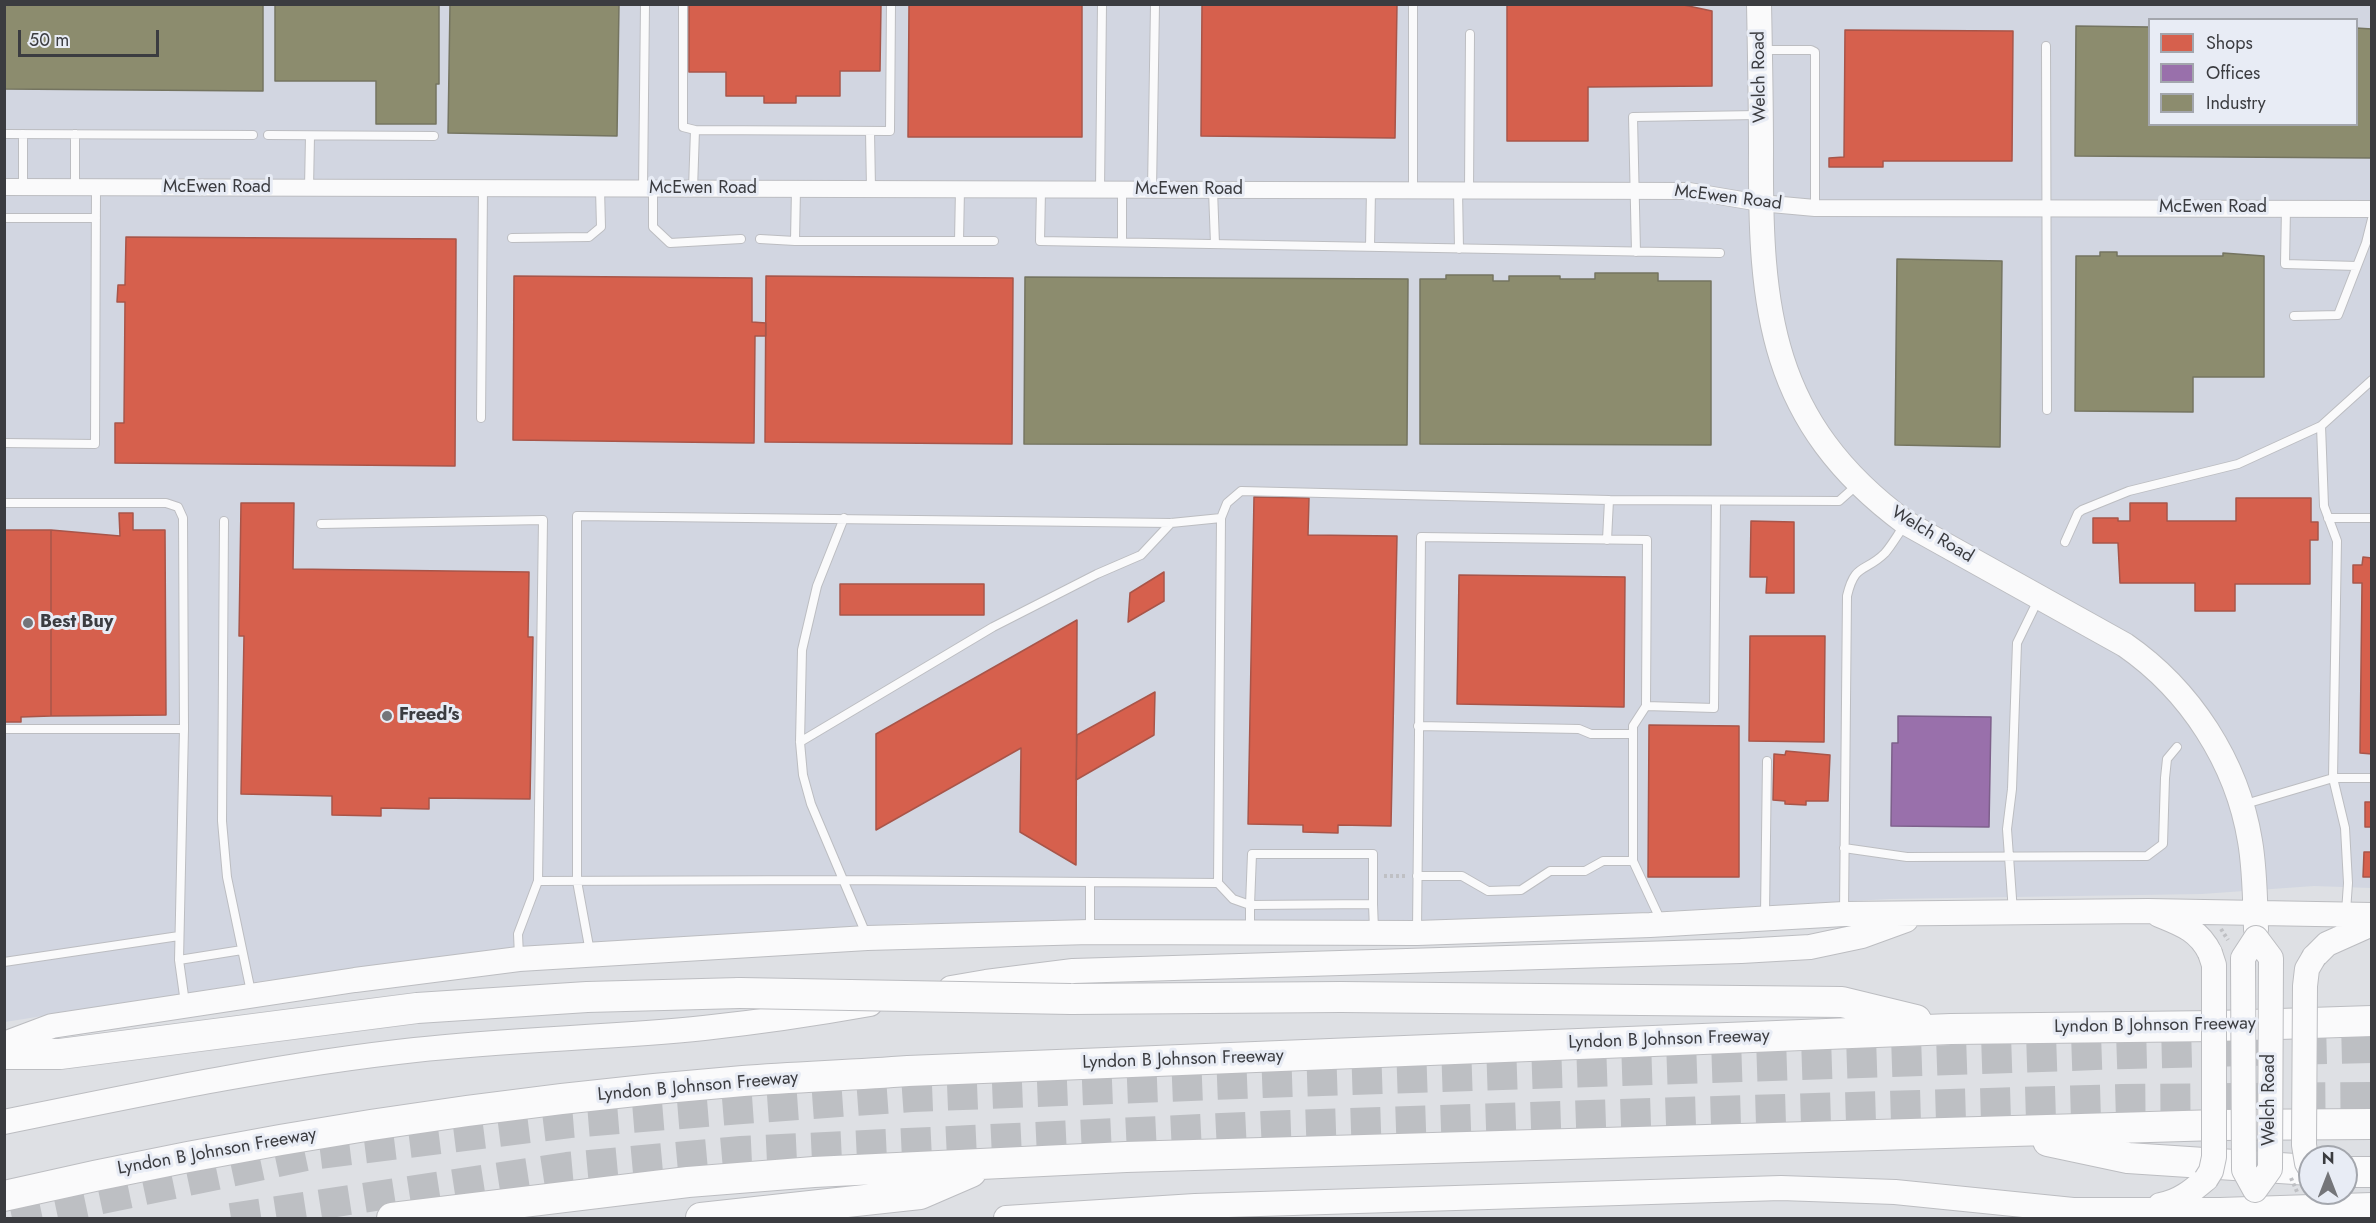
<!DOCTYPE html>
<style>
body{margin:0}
#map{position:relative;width:2376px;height:1223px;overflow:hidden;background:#dee0e4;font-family:Jost,sans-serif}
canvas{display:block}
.frame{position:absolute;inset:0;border:6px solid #3b3c40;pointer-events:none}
.legend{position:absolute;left:2148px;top:18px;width:210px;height:108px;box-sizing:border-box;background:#e8ecf5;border:2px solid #a3a6ad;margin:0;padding:8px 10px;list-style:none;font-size:18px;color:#3b3c40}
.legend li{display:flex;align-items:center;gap:12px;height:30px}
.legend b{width:30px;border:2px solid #a3a6ad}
.north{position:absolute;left:2298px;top:1145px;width:60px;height:60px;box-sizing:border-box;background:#e8ecf5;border:2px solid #a3a6ad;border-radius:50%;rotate:0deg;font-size:16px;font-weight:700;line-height:24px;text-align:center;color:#3b3c40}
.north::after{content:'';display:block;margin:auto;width:21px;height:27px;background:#747579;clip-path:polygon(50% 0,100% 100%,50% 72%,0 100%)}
.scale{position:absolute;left:18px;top:30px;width:141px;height:27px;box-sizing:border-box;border:3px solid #3b3c40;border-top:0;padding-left:8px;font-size:18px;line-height:21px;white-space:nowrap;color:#3b3c40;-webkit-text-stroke:4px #e8ecf5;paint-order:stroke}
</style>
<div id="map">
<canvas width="2376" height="1223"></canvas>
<div class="frame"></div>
<ul class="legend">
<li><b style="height:16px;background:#d6604d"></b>Shops</li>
<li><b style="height:16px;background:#9970ab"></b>Offices</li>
<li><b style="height:16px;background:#8c8c6e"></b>Industry</li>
</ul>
<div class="north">N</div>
<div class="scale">50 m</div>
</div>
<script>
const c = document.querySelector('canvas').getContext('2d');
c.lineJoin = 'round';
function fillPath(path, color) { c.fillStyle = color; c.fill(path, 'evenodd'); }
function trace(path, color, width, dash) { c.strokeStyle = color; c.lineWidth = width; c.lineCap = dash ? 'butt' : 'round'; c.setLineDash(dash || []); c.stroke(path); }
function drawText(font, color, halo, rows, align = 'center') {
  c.font = font + ' Jost,sans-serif'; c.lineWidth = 6; c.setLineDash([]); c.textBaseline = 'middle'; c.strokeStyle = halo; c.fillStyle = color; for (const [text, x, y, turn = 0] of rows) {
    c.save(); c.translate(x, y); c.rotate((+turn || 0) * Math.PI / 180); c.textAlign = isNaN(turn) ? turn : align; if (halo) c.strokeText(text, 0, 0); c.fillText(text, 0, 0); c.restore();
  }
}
fillPath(new Path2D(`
 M5,5H2371V888L2314,886L2202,894L1890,899L1446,923H909L711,935L269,980L5,1022ZM2150,20H2356V124H2150Z`), '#d2d6e1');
const shops = new Path2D(`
 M689,4H881L880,71H840V96H796V103H764V96H726V72H689Z
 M909,4H1082V137H908Z
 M1202,4H1397L1395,138L1201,136Z
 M1507,4H1679L1712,11V86L1588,87V141H1507Z
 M1845,30L2013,31L2012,161H1883V167H1829V158L1844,157Z
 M126,237L456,239L455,466L115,463V423H124L125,302H117L118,285H125Z
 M514,276L752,278V322L766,323V336H755L754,443L513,440Z
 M766,276L1013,278L1012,444L765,442Z
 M1254,497L1309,498L1308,535L1397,536L1391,826L1338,825V833L1303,832V825L1248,824Z
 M2236,498H2311V522H2318V540H2310V584H2235V611H2195V583H2120L2118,543H2093V518H2118V521H2130V503H2167V521H2236Z
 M241,503H294L293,569L529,572L528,637H533L530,799L429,798V809L381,808V816L332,815V796L241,794L244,636H239Z
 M119,513H133V530H165L166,715L51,716V530L120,536Z
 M1751,521L1794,522V593H1766L1767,577H1750Z
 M4,530H51V716L21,717V722H4Z
 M2363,557L2372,558V754L2360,753L2362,583H2353V565H2362Z
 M1164,572V601L1128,622L1130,593Z
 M1459,575L1625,577L1624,707L1457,704Z
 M840,584H984V615H840Z
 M1077,620L1076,865L1020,832L1021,748L876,830V734Z
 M1750,636H1825L1824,742L1749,741Z
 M1155,692L1154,735L1076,780L1077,735Z
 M1649,725L1739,726V877H1648Z
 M1786,751L1830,755L1828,801H1806V805L1785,804V801L1773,800L1774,754L1785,755Z
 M2371,793L2372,827H2365V802H2371Z
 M2364,852H2372V877H2363Z`);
fillPath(shops, '#d6604d');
trace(shops, '#a85549', 1.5);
const offices = new Path2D(`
 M1898,716L1991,717L1989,827L1891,826L1892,743H1898Z`);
fillPath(offices, '#9970ab');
trace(offices, '#7d608b', 1.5);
const industry = new Path2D(`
 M4,4H263V91L4,89Z
 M275,4H439V84H436V124H376V81H275Z
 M450,4H619L617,136L448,133Z
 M2076,26L2150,27V124H2356V28L2372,29V158L2075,156Z
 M2100,252H2117V256H2223V253L2264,256V377H2193V412L2075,411L2076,256H2100Z
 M1897,259L2002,261L2000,447L1895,445Z
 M1595,273H1658V281H1711V445L1420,444V279H1446V275H1493V281H1509V276H1560V279H1595Z
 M1025,277L1408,279L1407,445L1024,444Z`);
fillPath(industry, '#8c8c6e');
trace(industry, '#747460', 1.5);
trace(new Path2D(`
 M12,1218L311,1155L570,1123L742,1109L912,1097L1264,1083L2128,1054L2372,1048
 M231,1218L567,1167L741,1151L1264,1126L1681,1112L2122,1099L2372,1097`), '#bdbfc3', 30, [30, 15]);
const lane = new Path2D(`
 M683,4V127L695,130L693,189
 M1413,4V190
 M2046,46L2047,410
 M1763,50H1811L1815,52V208
 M695,130L890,131L891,4
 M870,131L871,189
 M4,134L253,135
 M268,135L434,136
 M23,188V134
 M75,188V134
 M309,188L310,136
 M643,189L645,4
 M653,189V227L670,243L741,239
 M796,189L795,241H994
 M1041,190L1040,241L1720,253
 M1100,190L1102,4
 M1152,190L1155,4
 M1213,190L1215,244
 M1458,190L1459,249
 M1469,191L1470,34
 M2286,208L2285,264L2357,266
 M4,218H96
 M512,238L589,237L601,227L600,189
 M760,239L795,241
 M959,241L960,189
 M1122,242V190
 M1370,247L1371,190
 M1636,252L1633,117L1758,115
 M2294,316L2338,315L2366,243L2372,219
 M481,418L483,188
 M4,443L95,444L96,188
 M4,503H166L178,507L183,518L184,729L179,960L185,1003
 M844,518L817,586L802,650L800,742L803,775L811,804L866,934
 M2328,518H2372
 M224,521L222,821L227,877L251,992
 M321,524L543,520L538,881L518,934L519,956
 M1607,540L1609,500
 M2065,542L2078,513L2082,510L2129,491L2238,464L2321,426
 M1418,726L1579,729L1591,734H1633
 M4,729H184
 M800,742L993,627L1097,574L1141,555L1171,523
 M2242,805L2333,778H2372
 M1844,848L1907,857L2147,856L2163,844L2165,778L2167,759L2177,747
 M1417,876H1462L1488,891L1521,890L1550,871H1585L1603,861H1633
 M538,881L844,880L1218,883L1233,899L1250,905V929
 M1090,882V929
 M1218,883L1221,518
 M1373,904V854H1252L1250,905L1373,904L1374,930
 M1844,912L1847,596C1855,562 1865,573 1885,553C1892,545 1898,534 1904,526
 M2013,912L2007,829L2012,789L2017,643L2038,600
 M2346,912L2348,883L2345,828L2333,778L2337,541L2324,506L2321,426L2372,380
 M1765,915L1767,761
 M1661,921L1633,861V726L1646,706L1714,708L1716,501
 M1417,930L1421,537L1647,540L1646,706
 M590,952L577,881V516L1171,523L1221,518L1227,503L1241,491L1609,500L1839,501L1857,485
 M179,960L242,950
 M4,962L179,936`);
const street = new Path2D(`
 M4,187L1689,191L1760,203L1815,208L2372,209`);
const secondary = new Path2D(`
 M1759,4C1760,53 1761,102 1761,151C1760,309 1769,422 1906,523L2125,645C2190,690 2237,762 2250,841C2255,870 2255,899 2256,929
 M2159,915C2181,924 2199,930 2210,953
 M2314,957L2327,944L2372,924
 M951,988L986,982L1073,971L1741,951L1810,947L1862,936L1906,920
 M4,1044L52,1026L355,980L519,959L867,938L1090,932L1417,933L1650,925L1844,914L2148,911L2372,915
 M4,1122C141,1094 277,1065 415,1050C511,1039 608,1038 704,1028C760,1022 814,1014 870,1004
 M2160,1205C2179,1202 2192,1191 2206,1179
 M1006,1218L1195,1206L1781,1188L1895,1192L2073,1210H2220L2372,1205`);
const highway = new Path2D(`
 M1071,999L1341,997L1842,1002L1916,1020
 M4,1054H60L417,1008L587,997L740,993
 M2048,1141L2128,1158L2310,1170
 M2346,1172H2372
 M4,1196C247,1140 495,1101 743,1081C798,1077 853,1075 908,1071L1951,1029L2217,1026L2372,1021
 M392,1218L688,1182L814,1172L1126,1157L2218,1125L2372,1124
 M701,1218L920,1194L971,1172`);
trace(lane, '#bcbdc1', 10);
trace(street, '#bcbdc1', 18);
trace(secondary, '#bcbdc1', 26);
trace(highway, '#bcbdc1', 32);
trace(new Path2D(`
 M1384,876H1407`), '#bfc0c4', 4, [3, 3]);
trace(lane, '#fafafb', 8);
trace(street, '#fafafb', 16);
trace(secondary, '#fafafb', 24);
trace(highway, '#fafafb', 30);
const secondaryBridge = new Path2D(`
 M2256,938L2271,958L2270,1169L2255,1190L2244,1170L2243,958Z
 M2310,1168L2307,1163L2304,1145L2305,986L2307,969L2314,957
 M2206,1179L2211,1171L2214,1157V965L2210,953`);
const highwayBridge = new Path2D(`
 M740,993L1071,999`);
trace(secondaryBridge, '#bcbdc1', 26, []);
trace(highwayBridge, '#bcbdc1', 32, []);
trace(new Path2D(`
 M2221,929L2228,940
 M2291,1178L2298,1194`), '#bfc0c4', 4, [3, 3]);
trace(secondaryBridge, '#fafafb', 24);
trace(highwayBridge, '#fafafb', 30);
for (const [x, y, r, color] of [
 [28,623,6,"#747579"],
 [387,716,6,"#747579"]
]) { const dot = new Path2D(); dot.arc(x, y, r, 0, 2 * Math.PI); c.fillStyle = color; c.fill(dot); trace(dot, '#e8ecf5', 2); }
drawText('18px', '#3b3c40', '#e8ecf5', [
 ["Welch Road",1760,77,-91],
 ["McEwen Road",217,188],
 ["McEwen Road",703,189],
 ["McEwen Road",1189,190],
 ["McEwen Road",1728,198,7],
 ["McEwen Road",2213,208],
 ["Welch Road",1932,535,31],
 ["Lyndon B Johnson Freeway",2155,1026,-1],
 ["Lyndon B Johnson Freeway",1669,1040,-2],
 ["Lyndon B Johnson Freeway",1183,1060,-2],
 ["Lyndon B Johnson Freeway",698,1087,-5],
 ["Welch Road",2270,1100,-90],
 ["Lyndon B Johnson Freeway",217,1152,-10]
]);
drawText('bold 18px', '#3b3c40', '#e8ecf5', [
 ["Best Buy",40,623],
 ["Freed's",399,716]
], 'left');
</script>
